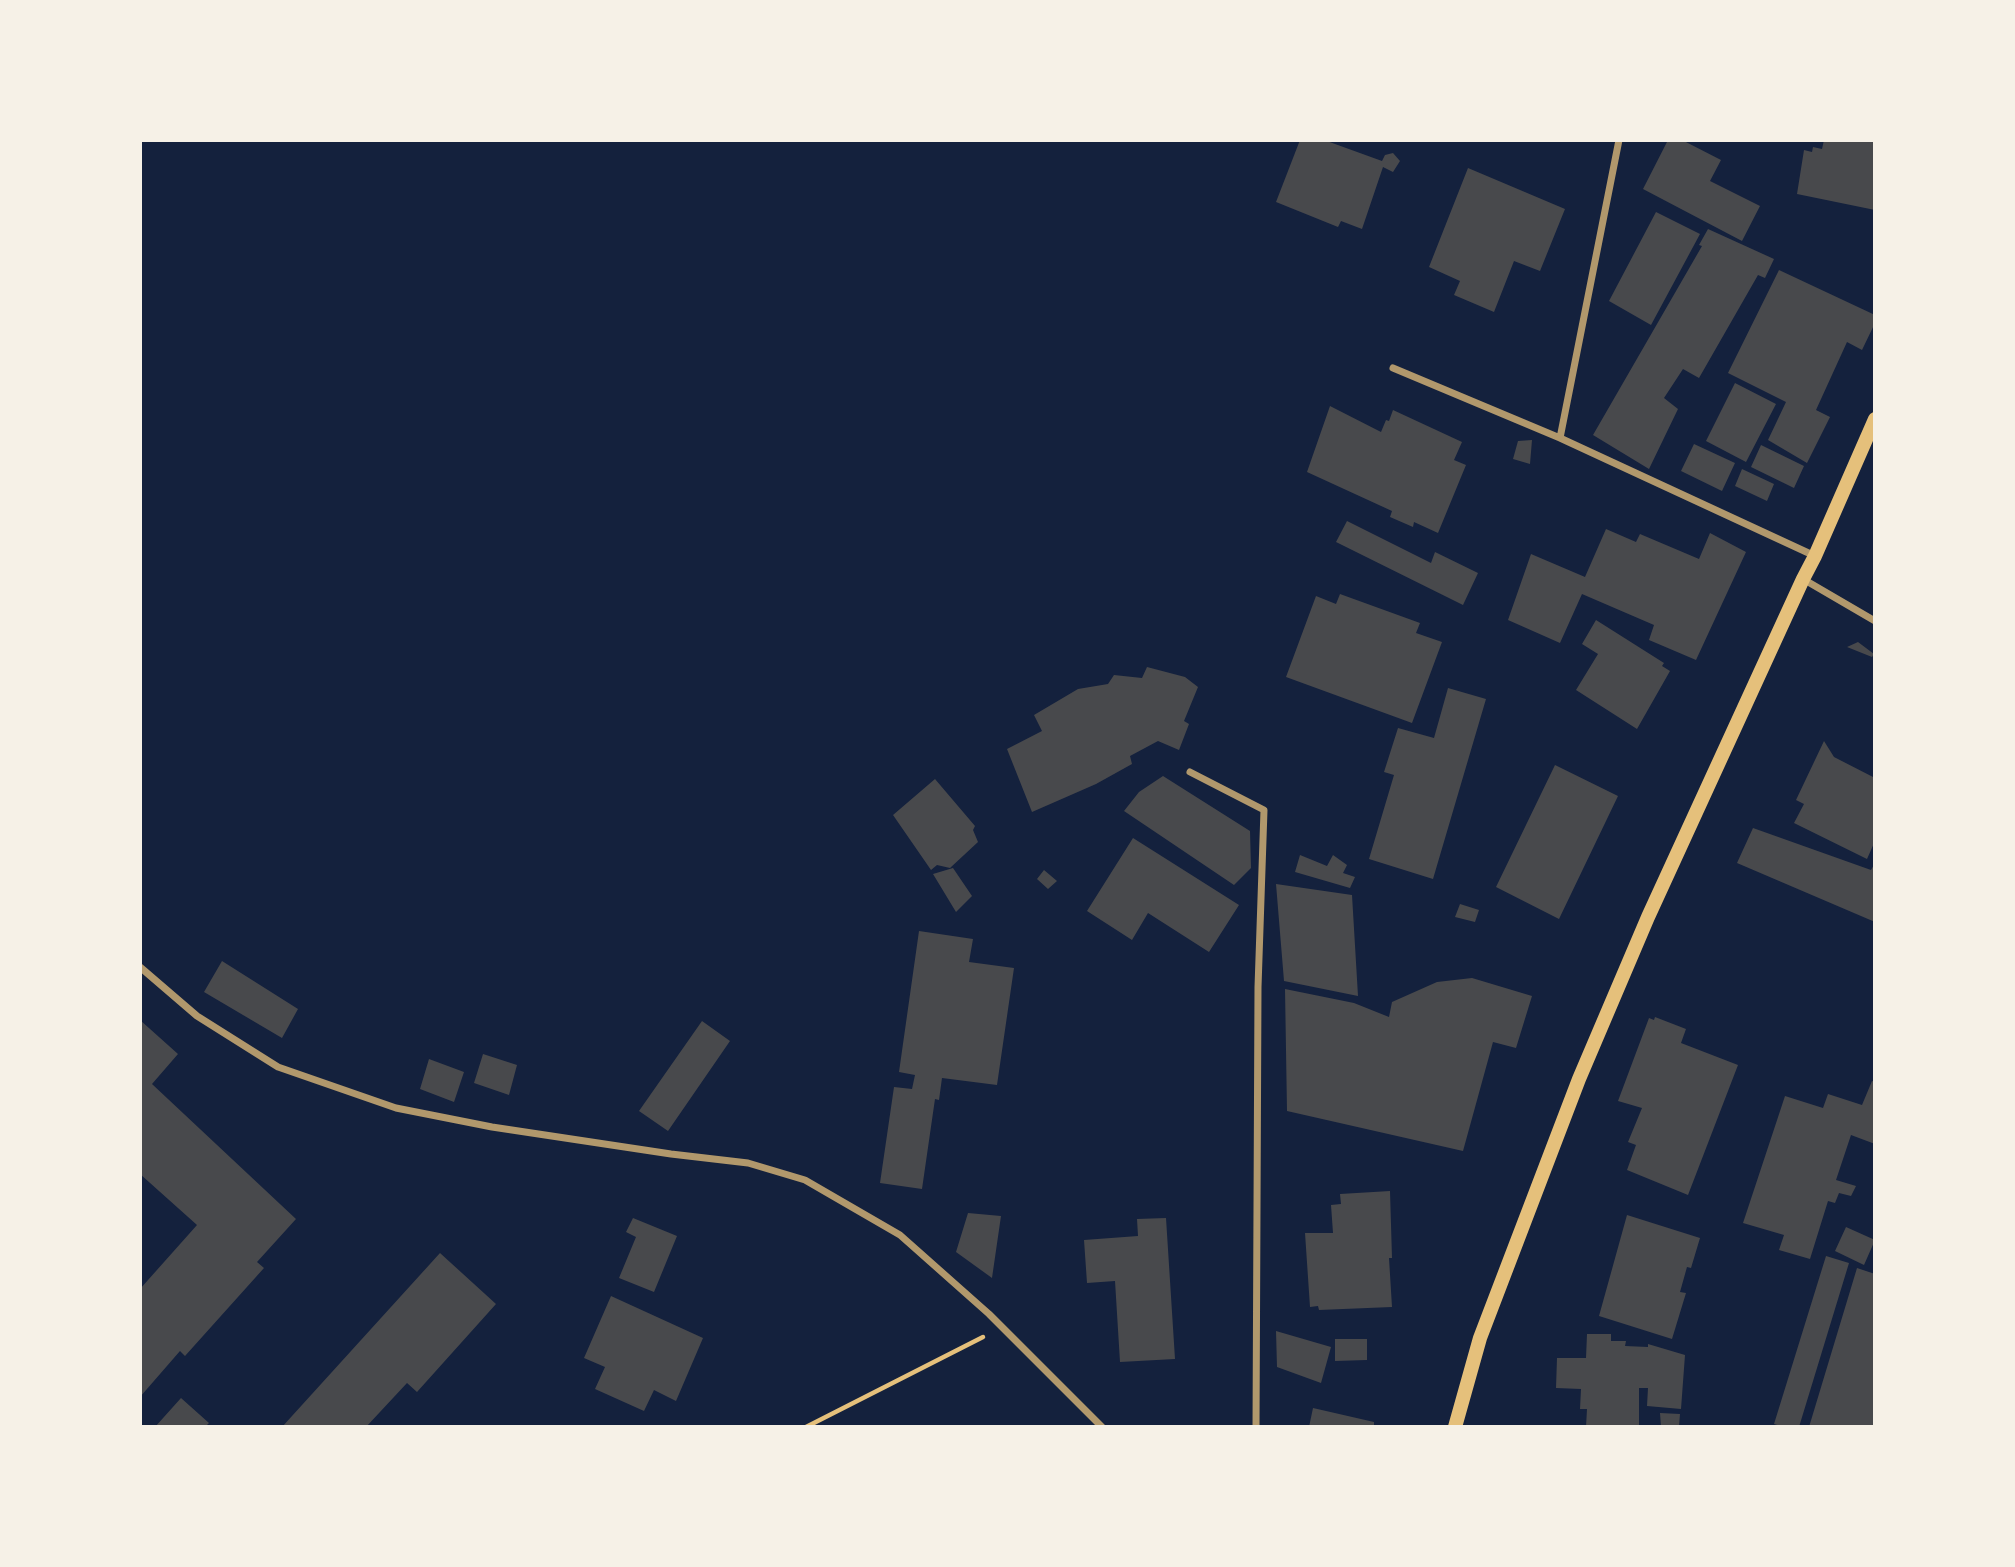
<!DOCTYPE html>
<style>
body{margin:0}
#map{position:relative;width:2015px;height:1567px;overflow:hidden;background:#14213d;font-family:Karla,sans-serif}
canvas{display:block}
.frame{position:absolute;inset:0;border:142px solid #f6f1e7;pointer-events:none}
</style>
<div id="map">
<canvas width="2015" height="1567"></canvas>
<div class="frame"></div>
</div>
<script>
const c = document.querySelector('canvas').getContext('2d');
c.lineJoin = 'round';
function fillPath(path, color) { c.fillStyle = color; c.fill(path, 'evenodd'); }
function trace(path, color, width, dash) { c.strokeStyle = color; c.lineWidth = width; c.lineCap = dash ? 'butt' : 'round'; c.setLineDash(dash || []); c.stroke(path); }
fillPath(new Path2D(`
 M1300,140H1324L1382,161L1385,155L1393,153L1400,161L1393,172L1383,167L1362,229L1341,221L1338,227L1276,202Z
 M1668,140H1682L1721,160L1710,181L1760,206L1742,241L1643,189Z
 M1824,140H1875V210L1797,194L1804,150L1812,152L1813,147L1822,149Z
 M1468,168L1565,209L1540,271L1514,261L1494,312L1454,295L1460,281L1429,267Z
 M1656,212L1700,234L1651,325L1609,301Z
 M1708,229L1774,259L1765,278L1758,275L1699,378L1683,369L1664,398L1678,409L1649,469L1593,435L1702,246L1699,245Z
 M1779,270L1875,315V323L1862,350L1847,342L1816,410L1830,417L1807,463L1768,440L1786,402L1728,373Z
 M1735,383L1776,404L1746,462L1706,441Z
 M1330,406L1381,432L1386,420L1389,421L1393,410L1462,442L1454,460L1466,465L1438,533L1414,522L1413,527L1390,517L1392,511L1307,472Z
 M1532,440L1530,464L1513,459L1518,441Z
 M1694,444L1735,463L1722,491L1681,471Z
 M1761,445L1804,466L1794,488L1751,467Z
 M1742,469L1774,484L1767,501L1735,486Z
 M1347,521L1431,563L1435,552L1478,573L1463,605L1336,542Z
 M1606,529L1636,542L1640,534L1699,559L1710,533L1746,552L1696,660L1649,640L1654,625L1582,594L1560,643L1508,620L1531,554L1585,577Z
 M1340,594L1420,623L1416,633L1442,642L1412,723L1286,677L1316,596L1336,604Z
 M1596,620L1664,663L1662,666L1670,671L1637,729L1576,690L1598,654L1582,644Z
 M1858,642L1874,654L1872,657L1847,647Z
 M1147,667L1185,677L1198,687L1184,721L1189,724L1179,750L1158,741L1130,756L1132,764L1096,784L1032,812L1007,749L1042,731L1034,715L1078,689L1108,684L1114,675L1142,678Z
 M1448,688L1486,699L1433,879L1369,859L1394,775L1384,772L1398,728L1434,738Z
 M1824,741L1834,757L1875,778V841L1867,859L1794,823L1804,804L1796,800Z
 M1555,765L1618,796L1559,919L1496,887Z
 M1163,776L1250,831L1251,868L1234,885L1124,811L1139,792Z
 M935,779L975,826L973,830L978,842L950,868L937,865L931,870L893,815Z
 M1753,828L1871,870L1875,863V922L1737,863Z
 M1133,838L1239,905L1209,952L1148,913L1132,940L1087,911Z
 M1300,855L1327,866L1333,855L1347,865L1343,873L1355,877L1350,888L1295,872Z
 M953,868L972,896L956,912L933,874Z
 M1044,870L1057,881L1048,889L1037,879Z
 M1276,884L1352,895L1358,996L1284,981Z
 M1460,904L1479,910L1475,922L1455,917Z
 M919,931L973,939L969,962L1014,968L997,1085L942,1078L939,1100L935,1099L922,1189L880,1183L894,1087L912,1089L915,1075L899,1072Z
 M222,961L298,1009L282,1038L204,992Z
 M1472,978L1532,996L1516,1048L1493,1042L1463,1151L1287,1111L1285,989L1354,1003L1389,1017L1392,1002L1437,982Z
 M1655,1017L1686,1029L1681,1043L1738,1065L1688,1195L1627,1170L1636,1145L1628,1142L1642,1108L1618,1101L1649,1018L1654,1020Z
 M140,1020L178,1054L152,1084L296,1219L257,1262L264,1268L185,1356L180,1351L140,1397V1289L197,1225L140,1174Z
 M702,1021L730,1041L668,1131L639,1111Z
 M483,1054L517,1065L509,1095L474,1083Z
 M429,1059L464,1072L454,1102L420,1089Z
 M1872,1081L1875,1082V1144L1851,1135L1836,1180L1856,1186L1851,1196L1839,1193L1835,1203L1828,1201L1810,1259L1779,1250L1784,1235L1743,1223L1785,1096L1823,1108L1828,1094L1862,1105Z
 M1390,1191L1392,1258H1389L1392,1307L1319,1310L1318,1306L1310,1307L1305,1233H1333L1331,1205L1341,1204L1340,1194Z
 M968,1213L1001,1216L992,1278L956,1252Z
 M1627,1215L1700,1238L1691,1268L1687,1267L1680,1292L1686,1293L1672,1339L1599,1316Z
 M633,1218L677,1236L654,1292L619,1278L636,1237L626,1232Z
 M1166,1218L1175,1359L1120,1362L1115,1281L1087,1283L1084,1240L1138,1236L1137,1219Z
 M1846,1227L1875,1240L1864,1265L1835,1251Z
 M440,1253L496,1304L417,1392L407,1383L366,1427H282Z
 M1826,1256L1849,1263L1799,1427H1784L1774,1424Z
 M1857,1268L1875,1274V1427H1809Z
 M611,1296L703,1338L676,1401L654,1390L644,1411L595,1389L605,1367L584,1358Z
 M1276,1331L1331,1347L1321,1383L1277,1367Z
 M1587,1334H1611V1341H1626L1625,1346L1648,1347V1344L1685,1355L1681,1409L1647,1406L1648,1388H1639V1427H1586L1587,1409H1580L1581,1389L1556,1388L1557,1358H1586Z
 M1335,1339H1367V1360L1335,1361Z
 M181,1398L209,1423L205,1427H155Z
 M1313,1408L1374,1422V1427H1309Z
 M1660,1413L1680,1414L1679,1427H1661Z`), '#48494c');
trace(new Path2D(`
 M806,1427L983,1337`), '#e5c07b', 4.5);
trace(new Path2D(`
 M1619,140L1560,438L1815,556
 M1393,368L1560,438
 M1803,579L1875,621
 M1190,772L1264,810L1258,987L1256,1427
 M140,967L197,1016L278,1067L396,1108L492,1127L671,1154L748,1163L805,1180L900,1235L989,1314L1102,1427`), '#b1986c', 7);
trace(new Path2D(`
 M1455,1427L1480,1338L1579,1079L1648,917L1803,579L1815,556L1875,419`), '#e5c07b', 14);
</script>
